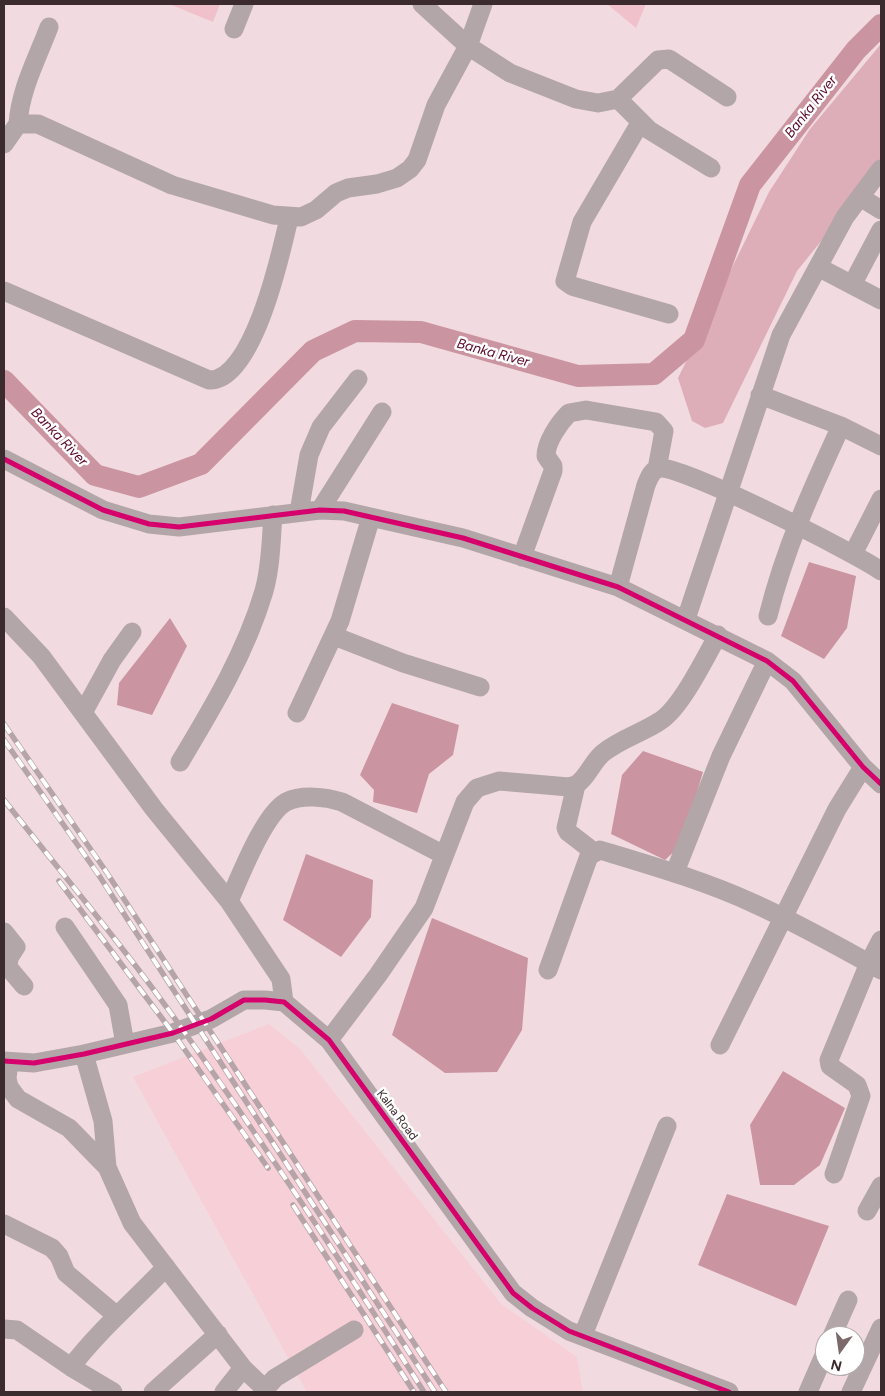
<!DOCTYPE html>
<style>
body{margin:0}
#map{position:relative;width:885px;height:1396px;overflow:hidden;background:#f2dbe0;font-family:Figtree,sans-serif}
canvas{display:block}
.frame{position:absolute;inset:0;border:5px solid #3b2b2e;pointer-events:none}
.north{position:absolute;left:815px;top:1326px;width:50px;height:50px;box-sizing:border-box;background:#fff;border:1px solid #b1aaab;border-radius:50%;rotate:194deg;font-size:14px;font-weight:700;line-height:20px;text-align:center;color:#3b2b2e}
.north::after{content:'';display:block;margin:auto;width:18px;height:22px;background:#7b696c;clip-path:polygon(50% 0,100% 100%,50% 72%,0 100%)}
</style>
<div id="map">
<canvas width="885" height="1396"></canvas>
<div class="frame"></div>
<div class="north">N</div>
</div>
<script>
const c = document.querySelector('canvas').getContext('2d');
c.lineJoin = 'round';
function fillPath(path, color) { c.fillStyle = color; c.fill(path, 'evenodd'); }
function trace(path, color, width, dash) { c.strokeStyle = color; c.lineWidth = width; c.lineCap = dash ? 'butt' : 'round'; c.setLineDash(dash || []); c.stroke(path); }
function drawText(font, color, halo, rows, align = 'center') {
  c.font = font + ' Figtree,sans-serif'; c.lineWidth = 5; c.setLineDash([]); c.textBaseline = 'middle'; c.strokeStyle = halo; c.fillStyle = color; for (const [text, x, y, turn = 0] of rows) {
    c.save(); c.translate(x, y); c.rotate((+turn || 0) * Math.PI / 180); c.textAlign = isNaN(turn) ? turn : align; if (halo) c.strokeText(text, 0, 0); c.fillText(text, 0, 0); c.restore();
  }
}
fillPath(new Path2D(`
 M269,1024L300,1049L501,1304L577,1357L583,1392H307L133,1077Z`), '#f6cfd7');
fillPath(new Path2D(`
 M169,4H220L213,22Z
 M607,4H646L636,28Z`), '#f0c1cb');
fillPath(new Path2D(`
 M881,44V167L797,271L723,423L705,428L692,421L678,378L769,192L810,129Z`), '#deaeb8');
fillPath(new Path2D(`
 M809,562L856,576L847,628L824,659L781,636Z
 M170,618L187,646L152,715L117,705L119,683Z
 M392,703L459,725L453,755L429,774L417,813L373,802L374,790L360,775Z
 M643,751L703,772L681,845L665,860L611,834L622,775Z
 M306,854L373,880L371,917L341,957L283,920Z
 M432,918L528,958L522,1030L497,1072L445,1073L392,1035Z
 M783,1071L845,1108L820,1165L794,1185H760L750,1125Z
 M727,1194L829,1226L796,1306L698,1265Z`), '#ca95a1');
trace(new Path2D(`
 M4,381L95,475L139,487L201,464L313,351L355,331L421,332L578,376L654,374L694,340L750,185L856,50L881,25`), '#ca95a1', 22);
trace(new Path2D(`
 M422,4L468,46L510,73L576,99L598,103L618,99L658,60L669,59L727,97
 M234,29L244,4
 M618,99L649,130L711,168
 M640,123L582,222L565,281L572,286L669,314
 M18,124C20,90 37,59 49,27
 M4,144L18,124H38L172,185L273,215L301,217L316,210L336,193L348,188L377,184L397,178L410,169L417,160L436,105L468,46L483,4
 M860,197L881,210
 M818,267L881,300
 M852,285L881,230
 M4,291L209,380C253,382 281,253 289,218
 M760,395L841,426L881,446
 M4,459L103,510L149,524L179,527L320,510L344,511L463,538L618,587L767,661L793,681L863,767L881,784
 M320,510L382,412
 M299,512L309,455L321,427L358,379
 M853,554L881,499
 M522,557L553,471V466L546,456C546,442 559,423 569,413L586,410L656,422L664,431L657,469
 M618,587L646,485C649,478 652,469 660,468C683,466 856,553 881,571
 M768,616C785,548 812,489 841,426
 M4,617L41,656L154,809L229,901L281,979L284,1002
 M686,619L781,335L845,217L881,169
 M334,636L403,663L480,687
 M84,711L112,660L132,632
 M297,713L340,621L371,517
 M180,762C213,707 246,652 264,591C271,566 271,540 273,515
 M576,785L566,828L568,832L594,852
 M675,872L721,756L767,661
 M229,901C240,877 264,814 286,802C302,794 326,797 342,802L444,855
 M65,927L118,1005L125,1044
 M4,932L16,947L9,958L8,967L24,986
 M548,970L589,856L600,850C653,866 705,881 755,904C799,924 840,947 881,970
 M329,1040L378,975L424,908L465,802L477,788L499,781L569,787L576,785C588,777 592,762 603,753C620,739 642,733 660,721C681,708 705,658 718,635
 M720,1045L837,809L863,767
 M84,1054L103,1121L107,1167L132,1223L243,1368L265,1389
 M4,1061L34,1063L84,1054L173,1033L211,1019L244,1000H265L284,1002L329,1040L513,1293L532,1308L569,1331L729,1392
 M9,1062L7,1078L9,1087L18,1099L69,1128L107,1167
 M834,1174L861,1096L857,1085L830,1066L829,1060L869,963L881,940
 M867,1211L881,1186
 M4,1224L52,1248L59,1256L66,1273L117,1316
 M4,1329L17,1330L71,1367L113,1392
 M583,1335L667,1126
 M832,1336L848,1300
 M71,1367C99,1330 134,1301 166,1267
 M153,1392L218,1334
 M224,1392L243,1368
 M266,1392L265,1389L275,1378L354,1330
 M808,1392L825,1353
 M851,1392L881,1328`), '#b3a6a9', 19);
const rail = new Path2D(`
 M4,724L105,870L446,1392
 M4,740L98,874L435,1392
 M4,800C64,876 127,951 183,1030C267,1148 347,1270 424,1392
 M59,881L173,1033L268,1168
 M293,1205L414,1392`);
trace(rail, '#b5a5a9', 5.5);
trace(rail, '#fff', 4, [11]);
trace(new Path2D(`
 M4,459L103,510L149,524L179,527L320,510L344,511L463,538L618,587L767,661L793,681L863,767L881,784
 M4,1061L34,1063L84,1054L173,1033L211,1019L244,1000H265L284,1002L329,1040L513,1293L532,1308L569,1331L729,1392`), '#d6006c', 5);
drawText('12px', '#3b2b2e', '#fff', [
 ["Kalna Road",397,1115,53]
]);
drawText('italic 14px', '#5a0727', '#fff', [
 ["Banka River",811,107,-52],
 ["Banka River",493,353,15],
 ["Banka River",59,437,46]
]);
</script>
